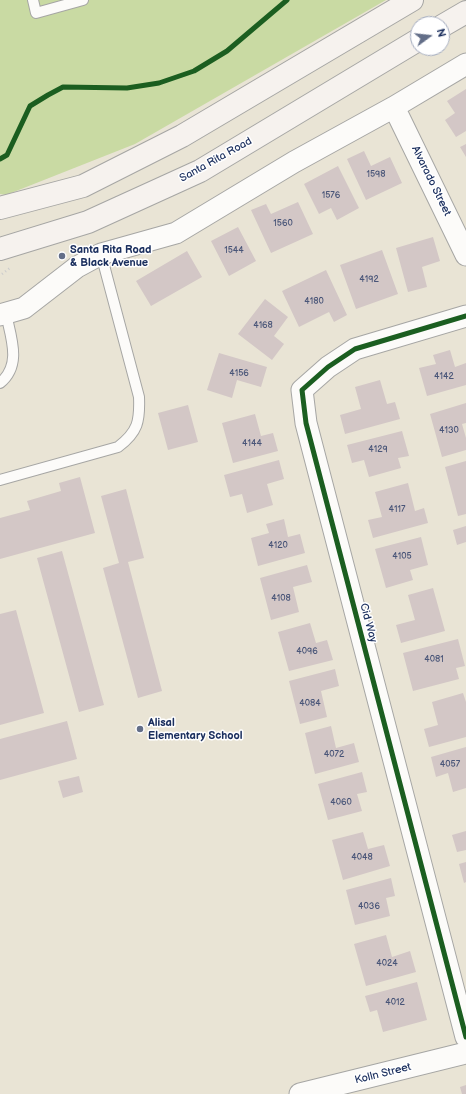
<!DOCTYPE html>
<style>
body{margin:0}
#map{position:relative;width:466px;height:1094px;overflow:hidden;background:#e9e4d5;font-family:"Balsamiq Sans",sans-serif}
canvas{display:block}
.north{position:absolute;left:410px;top:16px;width:40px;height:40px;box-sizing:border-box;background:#fff;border:1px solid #a4acbf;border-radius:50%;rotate:75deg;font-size:11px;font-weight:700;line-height:16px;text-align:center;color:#1b2f5e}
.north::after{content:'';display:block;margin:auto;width:14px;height:18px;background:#636e88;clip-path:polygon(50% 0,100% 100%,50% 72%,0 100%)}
</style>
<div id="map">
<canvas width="466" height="1094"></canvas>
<div class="north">N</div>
</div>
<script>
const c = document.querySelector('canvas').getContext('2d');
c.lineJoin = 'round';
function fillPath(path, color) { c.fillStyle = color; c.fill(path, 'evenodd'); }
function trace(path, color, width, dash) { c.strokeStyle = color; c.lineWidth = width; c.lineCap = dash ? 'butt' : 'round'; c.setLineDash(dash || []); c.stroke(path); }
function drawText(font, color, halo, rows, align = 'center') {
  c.font = font + ' "Balsamiq Sans",sans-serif'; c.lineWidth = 3; c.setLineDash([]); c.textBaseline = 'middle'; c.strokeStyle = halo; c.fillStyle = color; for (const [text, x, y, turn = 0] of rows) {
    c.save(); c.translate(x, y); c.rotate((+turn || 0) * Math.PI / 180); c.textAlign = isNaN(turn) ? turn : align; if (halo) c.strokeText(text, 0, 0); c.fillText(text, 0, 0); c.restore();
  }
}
fillPath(new Path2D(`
 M0,0H386L135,144L6,195L0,194Z`), '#c9daa3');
fillPath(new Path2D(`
 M466,89V131L456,137L445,120L455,113L447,101Z
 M466,144V157L460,147Z
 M364,151L371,166L390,157L402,183L366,200L347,159Z
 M338,166L359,208L337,220L331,208L319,214L304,184Z
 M298,202L313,234L271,253L251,210L266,204L271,214Z
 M238,227L256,261L229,276L211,241Z
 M433,237L440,261L422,267L427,287L408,292L396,248Z
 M382,250L398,294L356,309L340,265Z
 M187,251L202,277L151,306L136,281Z
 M326,270L347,315L334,322L329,312L299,327L282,291Z
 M265,299L288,317L274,336L284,344L272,360L238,334Z
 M450,350L455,367L466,363V385L427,396L419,368L436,364L433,355Z
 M219,353L267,367L261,387L237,380L232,398L207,390Z
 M380,380L387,404L395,402L400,419L345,434L340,415L361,409L355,387Z
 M466,403V423L462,424L466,438V450L442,457L430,414Z
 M188,405L198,442L168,450L158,413Z
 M255,414L261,436L273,433L278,451L233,463L222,423Z
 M402,431L409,456L398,458L401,468L369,477L364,460L352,463L347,445Z
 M279,460L284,479L267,484L273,505L247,513L242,494L230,497L224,475Z
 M466,461V514L458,516L445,467Z
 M80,477L95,533L0,559V518L30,510L27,501L61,491L59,483Z
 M408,483L415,511L424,508L428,523L373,538L368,520L382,517L375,492Z
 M126,489L144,558L128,562L162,691L138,698L103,568L119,563L101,496Z
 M284,519L288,537L300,534L305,553L258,566L251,538L269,533L266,524Z
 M466,526V542L457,545L453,530Z
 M421,537L428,565L410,570L413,580L386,588L375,549Z
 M62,551L104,705L79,712L37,558Z
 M307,565L312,582L293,587L299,612L271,620L260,578Z
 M433,588L445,631L401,643L396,625L415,620L408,595Z
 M16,610L44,713L0,725V614Z
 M310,623L316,643L327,640L333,660L289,671L278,632Z
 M458,639L465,666L456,668L459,679L413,691L403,653Z
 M335,669L339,686L321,691L327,717L300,724L289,681Z
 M463,693L466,702V737L429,747L424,729L438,725L432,702Z
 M67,721L77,759L0,780V739Z
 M331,726L336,748L354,743L359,762L315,774L305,733Z
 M466,747V788L453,792L448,773L436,777L431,757Z
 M362,772L367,792L357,794L362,811L328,820L318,784Z
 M79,776L83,792L63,798L58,781Z
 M466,831V850L457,852L452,835Z
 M363,832L368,849L384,845L390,866L343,880L332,840Z
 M466,862V882L464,883L459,864Z
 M391,878L395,896L386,898L390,916L355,925L346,890Z
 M386,935L392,957L410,951L416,972L366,986L354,944Z
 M417,982L427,1020L383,1032L377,1010L370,1012L365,996Z
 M466,1085V1094H462L460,1087Z`), '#d3c7c6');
const lane = new Path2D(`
 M33,0L36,13L83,0
 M0,383C22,365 11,338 6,314
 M0,480L118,447C138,432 140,421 139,397L101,254`);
const street = new Path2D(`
 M394,107L466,255
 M0,315L24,308L77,267L101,254L176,233L294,162L394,107L466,64
 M466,316L355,349L328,367L302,390L306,423L466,1037
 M300,1094L466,1053`);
const secondary = new Path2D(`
 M442,26L466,12
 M0,208L83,186L182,136L412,0
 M0,249L88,222L200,171L418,40`);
trace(lane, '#a6a6a4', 12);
trace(street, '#a6a6a4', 23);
trace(secondary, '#a6a6a4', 24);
trace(new Path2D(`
 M2,274L10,268`), '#cbcbcc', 2.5, [1, 3]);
trace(lane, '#fcfbf9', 10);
trace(street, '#fcfbf9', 21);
trace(secondary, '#f6f2ee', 22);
trace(new Path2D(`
 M0,159L7,155L30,106L48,95L63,87L127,88L159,83L194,71L227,51L287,0
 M466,316L355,349L328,367L302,390L306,423L466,1037`), '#1b5e20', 5);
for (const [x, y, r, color] of [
 [62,256,4,"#636e88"],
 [140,729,4,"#636e88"]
]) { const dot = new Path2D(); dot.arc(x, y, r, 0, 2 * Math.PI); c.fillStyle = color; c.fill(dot); trace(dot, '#fff', 1.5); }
drawText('9px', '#495578', null, [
 ["1598",376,175],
 ["1576",331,196],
 ["1560",283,224],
 ["1544",234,251],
 ["4192",369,280],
 ["4180",314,302],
 ["4168",263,326],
 ["4156",239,374],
 ["4142",444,377],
 ["4130",449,431],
 ["4144",252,444],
 ["4129",378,450],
 ["4117",397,510],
 ["4120",278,546],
 ["4105",402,557],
 ["4108",281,599],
 ["4096",307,652],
 ["4081",434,660],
 ["4084",310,704],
 ["4072",334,755],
 ["4057",450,765],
 ["4060",341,803],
 ["4048",362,858],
 ["4036",369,907],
 ["4024",387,964],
 ["4012",395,1003]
]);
drawText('11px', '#1b2f5e', '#fff', [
 ["Santa Rita Road",216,160,-29],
 ["Alvarado Street",431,181,64],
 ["Cid Way",368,623,75],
 ["Kolln Street",383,1074,-14]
]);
drawText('bold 11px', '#1b2f5e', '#fff', [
 ["Santa Rita Road",70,250],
 ["& Black Avenue",70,263],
 ["Alisal",148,723],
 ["Elementary School",148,736]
], 'left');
</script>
